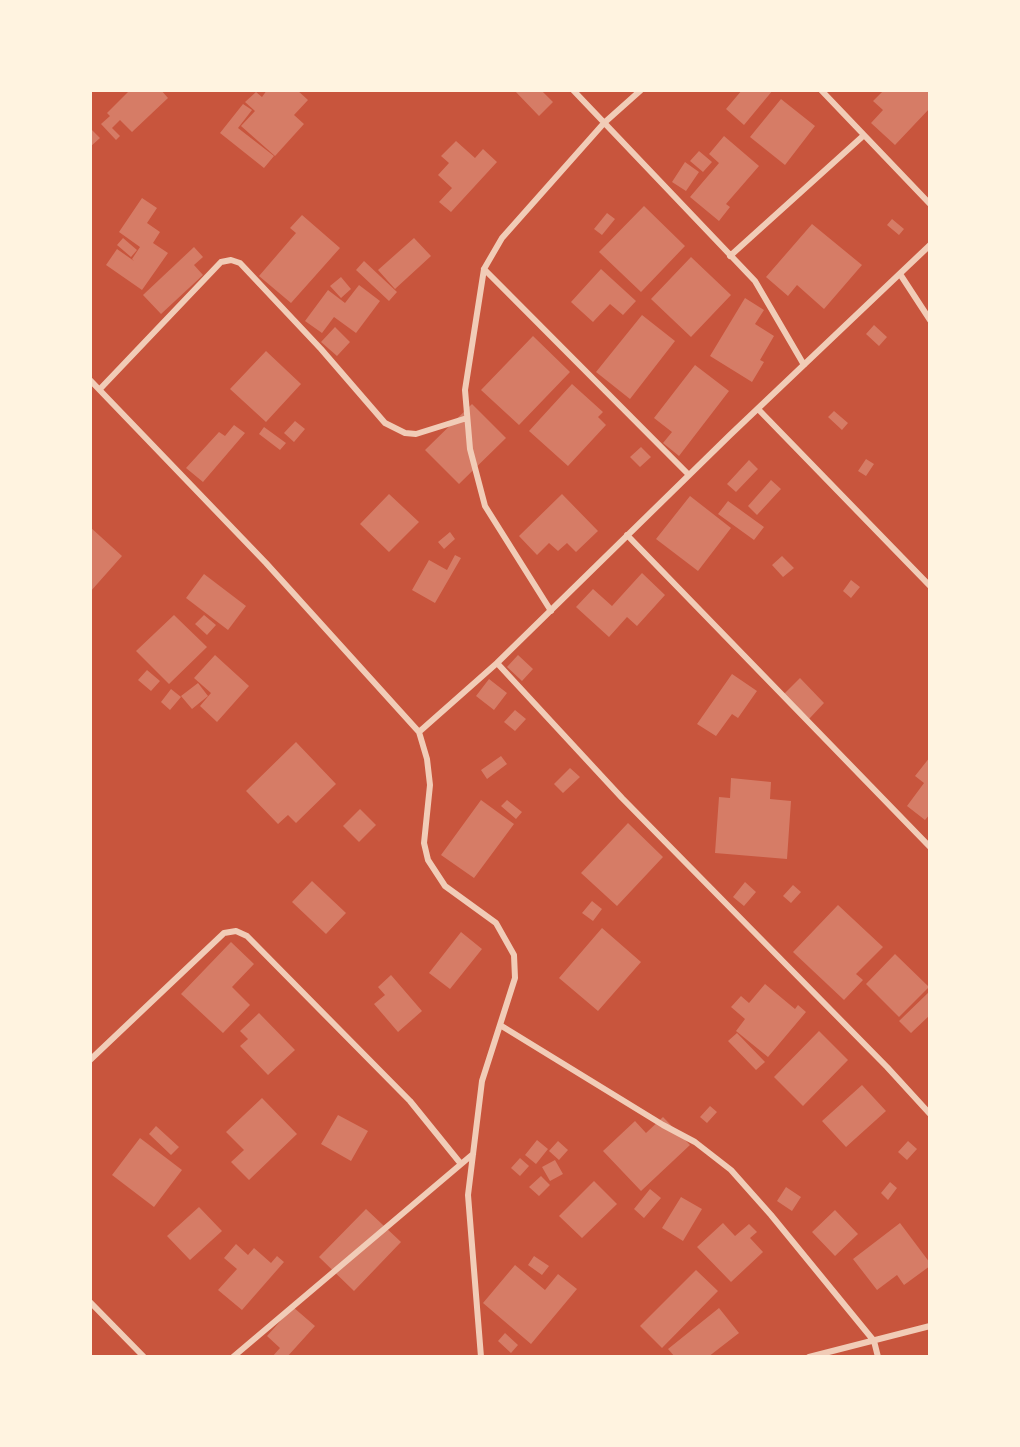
<!DOCTYPE html>
<style>
body{margin:0}
#map{position:relative;width:1020px;height:1447px;overflow:hidden;background:#c8553d;font-family:"Fira Sans",sans-serif}
canvas{display:block}
.frame{position:absolute;inset:0;border:92px solid #fff3e0;pointer-events:none}
</style>
<div id="map">
<canvas width="1020" height="1447"></canvas>
<div class="frame"></div>
</div>
<script>
const c = document.querySelector('canvas').getContext('2d');
c.lineJoin = 'round';
function fillPath(path, color) { c.fillStyle = color; c.fill(path, 'evenodd'); }
function trace(path, color, width, dash) { c.strokeStyle = color; c.lineWidth = width; c.lineCap = dash ? 'butt' : 'round'; c.setLineDash(dash || []); c.stroke(path); }
fillPath(new Path2D(`
 M130,90H161L168,98L132,132L120,120L112,128L120,136L116,140L101,124L110,116L107,113Z
 M267,90H297L308,100L294,115L304,124L275,156L241,126L255,111L245,102L256,92L262,97Z
 M514,90H541L553,102L539,116Z
 M742,90H773L744,125L726,109Z
 M884,90H930V108L895,145L871,123L883,110L873,101Z
 M781,99L815,126L785,165L750,137Z
 M243,104L252,110L238,128L274,156L264,168L220,133Z
 M90,128L100,138L90,147Z
 M724,136L759,166L726,204L730,207L719,221L690,197L719,163L709,154Z
 M456,141L475,158L483,149L497,162L451,212L439,202L452,188L438,175L449,163L441,156Z
 M699,151L712,162L703,172L690,161Z
 M685,162L699,172L686,191L672,182Z
 M142,198L157,208L147,223L160,232L153,243L168,253L142,290L106,265L117,249L134,261L132,259L140,247L119,232Z
 M644,206L685,246L641,292L599,252Z
 M607,213L615,219L602,235L594,229Z
 M302,215L340,248L291,303L259,276L296,233L290,228Z
 M892,219L904,229L899,235L887,225Z
 M812,224L862,265L824,309L797,285L788,296L766,277Z
 M123,238L137,250L131,257L117,245Z
 M414,238L431,256L395,289L378,270Z
 M194,247L203,257L194,265L203,275L161,314L143,295Z
 M691,257L731,295L691,337L651,299Z
 M364,261L397,292L389,301L356,270Z
 M601,269L636,301L623,315L610,304L593,322L571,302Z
 M341,277L351,289L341,298L330,286Z
 M359,285L380,301L356,333L334,317L322,333L305,321L328,290L345,303Z
 M745,298L764,310L755,324L774,336L760,360L764,362L752,382L710,356Z
 M642,315L675,341L630,399L596,372Z
 M874,325L887,337L879,346L866,334Z
 M335,327L350,342L337,356L321,342Z
 M533,336L570,372L519,425L481,390Z
 M266,351L301,384L266,422L230,389Z
 M695,365L729,391L679,456L663,443L672,432L654,418Z
 M572,384L603,412L598,417L606,425L568,466L529,431Z
 M472,404L506,438L459,484L425,450Z
 M834,411L848,423L842,430L828,417Z
 M295,421L305,429L294,442L284,433Z
 M234,425L245,433L203,482L186,468L219,432L225,436Z
 M264,427L286,443L280,450L259,434Z
 M641,447L651,457L640,467L630,457Z
 M866,459L874,464L866,476L858,471Z
 M749,460L758,469L736,492L727,484Z
 M771,480L781,489L757,515L748,506Z
 M389,494L419,522L389,552L360,524Z
 M562,494L598,531L576,552L567,543L558,551L549,543L537,555L519,536Z
 M690,496L731,528L698,571L656,539Z
 M728,501L764,527L754,540L718,514Z
 M90,527L122,556L90,592Z
 M450,532L455,539L444,549L438,542Z
 M455,555L461,558L435,603L412,590L429,560L447,570Z
 M782,556L794,568L783,577L772,565Z
 M642,573L665,595L637,626L627,617L609,637L576,607L593,589L612,606Z
 M204,574L246,606L228,630L186,598Z
 M851,580L860,587L851,598L843,591Z
 M174,615L207,647L169,684L136,651Z
 M204,615L216,625L207,635L195,624Z
 M215,655L249,686L217,722L200,706L211,693L194,678Z
 M518,655L533,669L522,681L507,667Z
 M147,670L160,681L151,691L138,680Z
 M732,674L757,691L738,718L732,714L716,736L697,724Z
 M800,678L824,703L809,719L784,694Z
 M489,679L507,693L494,710L476,696Z
 M198,683L208,696L192,709L181,696Z
 M171,689L181,697L170,710L161,702Z
 M515,710L526,719L515,731L504,722Z
 M296,742L336,784L296,823L288,815L278,824L246,791Z
 M501,756L507,764L487,779L481,770Z
 M930,757V814L925,820L907,806L924,783L915,776Z
 M570,768L580,777L563,793L554,784Z
 M731,778L771,782L770,799L791,801L787,859L715,853L719,797L730,798Z
 M481,800L514,824L474,878L441,855Z
 M507,800L522,812L516,819L501,806Z
 M360,809L376,825L359,842L343,826Z
 M628,823L663,857L617,906L581,873Z
 M312,881L346,913L326,934L292,902Z
 M745,882L756,892L744,906L733,897Z
 M793,885L801,892L791,903L783,896Z
 M592,901L602,909L593,921L582,913Z
 M838,905L883,947L856,974L863,980L844,1000L793,952Z
 M602,928L641,962L598,1011L559,978Z
 M461,932L482,949L450,989L429,973Z
 M231,942L254,964L232,987L250,1005L223,1033L181,994Z
 M895,954L929,987L899,1017L866,984Z
 M391,975L422,1011L398,1032L374,1004L385,995L378,987Z
 M765,984L795,1009L798,1005L806,1012L768,1057L736,1031L745,1019L731,1007L741,996L749,1003Z
 M930,991V1015L911,1033L899,1021Z
 M259,1013L295,1050L268,1075L240,1046L248,1039L240,1031Z
 M819,1031L848,1060L803,1106L774,1077Z
 M737,1033L765,1062L756,1070L728,1041Z
 M862,1085L886,1111L846,1147L822,1121Z
 M262,1098L297,1134L249,1180L231,1162L244,1150L226,1132Z
 M710,1106L717,1112L707,1123L700,1117Z
 M338,1115L368,1131L351,1161L321,1144Z
 M663,1117L690,1145L641,1191L603,1151L635,1121L646,1133Z
 M156,1126L179,1147L171,1155L149,1134Z
 M140,1138L182,1170L154,1207L112,1175Z
 M537,1140L548,1149L536,1164L525,1155Z
 M558,1141L568,1150L559,1160L549,1151Z
 M908,1141L917,1149L907,1160L898,1152Z
 M520,1158L529,1166L520,1176L511,1168Z
 M555,1160L563,1174L550,1181L542,1167Z
 M541,1176L550,1185L539,1196L529,1187Z
 M594,1181L617,1204L582,1238L559,1216Z
 M890,1182L897,1188L888,1200L881,1193Z
 M786,1187L801,1197L792,1211L777,1201Z
 M650,1189L661,1198L644,1218L634,1209Z
 M681,1197L702,1209L683,1241L662,1228Z
 M199,1207L222,1231L190,1260L167,1236Z
 M366,1209L401,1242L354,1291L319,1257Z
 M835,1210L858,1234L835,1256L812,1232Z
 M723,1223L735,1236L749,1224L757,1232L750,1238L763,1252L731,1282L697,1247Z
 M900,1223L930,1263V1266L904,1285L897,1275L877,1290L853,1259Z
 M236,1244L248,1255L254,1248L271,1263L277,1256L284,1262L242,1310L218,1290L237,1269L224,1258Z
 M534,1256L549,1266L542,1275L528,1265Z
 M515,1265L545,1290L558,1274L577,1289L531,1344L483,1303Z
 M696,1270L718,1291L662,1348L640,1326Z
 M293,1307L315,1326L287,1357H272L280,1348L267,1336Z
 M719,1308L739,1333L708,1357H675L668,1349Z
 M505,1333L518,1345L511,1353L498,1341Z`), '#d67c66');
trace(new Path2D(`
 M573,90L755,281L804,365
 M821,90L930,204
 M730,256L863,136
 M484,269L689,475
 M900,274L930,320
 M90,380L266,563L419,732L427,759L430,785L424,843L428,860L445,886L496,923L514,955L515,978L482,1081L468,1195L481,1357
 M100,389L221,262L231,260L240,263L321,349L385,423L405,433L416,434L467,418
 M758,409L930,586
 M627,535L930,847
 M551,611L485,506L470,449L465,390L484,269L502,238L604,123L641,90
 M497,663L622,798L887,1067L930,1114
 M419,732L497,663L730,435L930,245
 M500,1025L663,1125L695,1142L731,1170L771,1215L874,1341L878,1357
 M90,1060L224,933L236,931L247,936L410,1101L461,1164
 M90,1302L144,1357
 M233,1357L473,1154
 M809,1357L930,1326`), '#f1ccb7', 6);
</script>
